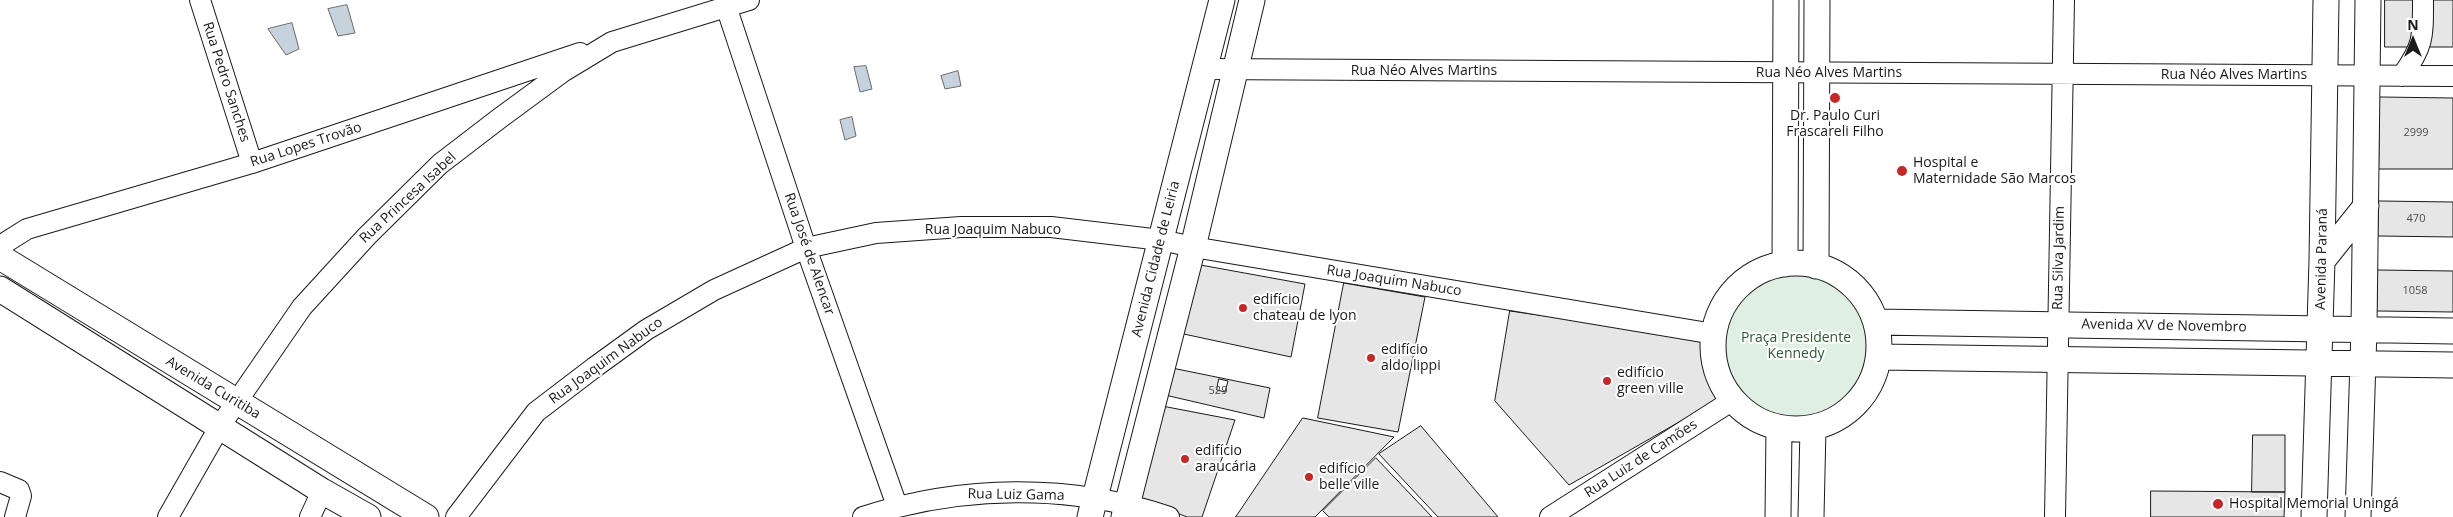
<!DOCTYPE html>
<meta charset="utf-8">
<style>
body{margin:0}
#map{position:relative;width:2453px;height:517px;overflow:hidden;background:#fff;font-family:"Open Sans",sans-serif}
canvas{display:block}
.north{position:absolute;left:2388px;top:15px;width:50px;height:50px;-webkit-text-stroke:4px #fff;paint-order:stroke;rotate:0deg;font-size:14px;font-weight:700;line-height:20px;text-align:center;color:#1a1a1a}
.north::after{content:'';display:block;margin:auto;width:18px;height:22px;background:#1a1a1a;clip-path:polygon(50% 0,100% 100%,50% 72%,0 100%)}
</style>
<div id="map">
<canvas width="2453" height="517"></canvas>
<div class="north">N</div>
</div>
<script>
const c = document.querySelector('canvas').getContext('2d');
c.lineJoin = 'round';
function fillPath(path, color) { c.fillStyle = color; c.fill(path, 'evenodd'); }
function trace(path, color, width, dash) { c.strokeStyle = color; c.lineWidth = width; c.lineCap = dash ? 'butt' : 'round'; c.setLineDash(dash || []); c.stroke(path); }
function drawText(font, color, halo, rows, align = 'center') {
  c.font = font + ' "Open Sans",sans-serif'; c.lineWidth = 4; c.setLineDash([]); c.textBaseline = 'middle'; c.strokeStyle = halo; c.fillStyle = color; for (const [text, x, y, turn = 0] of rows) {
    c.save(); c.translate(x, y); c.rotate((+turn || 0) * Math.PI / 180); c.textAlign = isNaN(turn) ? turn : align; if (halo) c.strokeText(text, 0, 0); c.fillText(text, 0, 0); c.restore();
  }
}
const green = new Path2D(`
 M1713 346a83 83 0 1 1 166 0a83 83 0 1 1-166 0Z`);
fillPath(green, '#e0efe3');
trace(green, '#6a6a6a', 1);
const water = new Path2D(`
 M347,5L355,33L338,36L328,9Z
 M292,23L299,49L286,55L268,29Z
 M866,66L872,89L860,92L854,67Z
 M958,71L961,86L945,89L941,76Z
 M852,117L856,136L845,140L840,120Z`);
fillPath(water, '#c6d2dc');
trace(water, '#6a6a6a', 1);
const building = new Path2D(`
 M2385,0H2453V47H2385Z
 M2380,97L2453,98V169H2379Z
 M2379,201L2453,202V237L2378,236Z
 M1195,264L1305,284L1291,357L1179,333Z
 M2378,270L2453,271V312L2377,311Z
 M1344,283L1425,297L1398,432L1318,418Z
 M1510,311L1708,339V364L1721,398L1569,485L1495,401Z
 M1172,368L1270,388L1264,418L1165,395Z
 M1219,379L1228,381L1225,392L1217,390Z
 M1162,406L1235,420L1202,517H1187L1138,497Z
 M1303,418L1394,437L1315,517H1236Z
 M1421,426L1498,517H1438L1379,454Z
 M2253,435H2285V492H2252Z
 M1376,458L1432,517H1329L1323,511Z
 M2151,491L2285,492L2284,517H2151Z`);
fillPath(building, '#e6e6e6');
trace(building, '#1a1a1a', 1);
const minor = new Path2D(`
 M200,0L252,163
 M724,0L806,248L897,506
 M1204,69L2453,76
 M2402,76C2424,45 2423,37 2423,0
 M0,246L27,229L252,163L580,53
 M0,482L19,490L21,496L15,517
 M168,517L220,426L302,307L367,236L440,164L500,118L564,71L612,42L749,0
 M310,517L322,491
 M456,517L536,412L595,367L646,330L714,290L806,248L876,233L961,227H1051L1161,240L1193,247L1714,334
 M863,517C961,485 1071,483 1169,517
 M1550,517L1733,400
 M2055,517L2064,0`);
const major = new Path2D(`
 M0,257L426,517
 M2322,261L2366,206
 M1713 346a83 83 0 1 1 166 0a83 83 0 1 1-166 0Z
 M1785,264L1786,0
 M1816,266L1817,0
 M0,289L322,491L368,517
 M1876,322L2453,331
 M1879,357L2453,365
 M1090,517L1222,0
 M1124,517L1193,247L1252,0
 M1778,517L1779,428
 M1811,517L1813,428
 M2314,517L2322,261L2326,0
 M2358,517L2364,329L2368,0`);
trace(minor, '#1a1a1a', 22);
trace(major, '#1a1a1a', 27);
trace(minor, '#fff', 20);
trace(major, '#fff', 25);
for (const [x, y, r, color] of [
 [1835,98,6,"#c62828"],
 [1902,171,6,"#c62828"],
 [1243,308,5,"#c62828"],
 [1371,358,5,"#c62828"],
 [1607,381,5,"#c62828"],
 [1185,459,5,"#c62828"],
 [1309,477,5,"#c62828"],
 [2218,504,6,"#c62828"]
]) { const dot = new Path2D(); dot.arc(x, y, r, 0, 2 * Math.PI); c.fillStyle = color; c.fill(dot); trace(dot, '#fff', 2); }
drawText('11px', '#4d4d4d', null, [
 ["2999",2416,133],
 ["470",2416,219],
 ["1058",2415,291],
 ["529",1218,391]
]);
drawText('14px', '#1a1a1a', '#fff', [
 ["Rua Néo Alves Martins",1424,71],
 ["Rua Néo Alves Martins",1829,73],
 ["Rua Néo Alves Martins",2234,75],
 ["Rua Pedro Sanches",226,82,72],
 ["Rua Lopes Trovão",306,145,-18],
 ["Rua Princesa Isabel",408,198,-43],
 ["Rua Joaquim Nabuco",993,230],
 ["Rua José de Alencar",809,254,71],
 ["Rua Silva Jardim",2059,258,-89],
 ["Avenida Cidade de Leiria",1156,259,-76],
 ["Avenida Paraná",2322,259,-89],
 ["Rua Joaquim Nabuco",1394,281,9],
 ["Avenida XV de Novembro",2164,326,1],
 ["Rua Joaquim Nabuco",606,361,-36],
 ["Avenida Curitiba",213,388,31],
 ["Rua Luiz de Camões",1641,459,-33],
 ["Rua Luiz Gama",1016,495,1]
]);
drawText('14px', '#1a1a1a', '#fff', [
 ["Dr. Paulo Curi",1835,116,"center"],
 ["Frascareli Filho",1835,132,"center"],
 ["Hospital e",1913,163],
 ["Maternidade São Marcos",1913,179],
 ["edifício",1253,300],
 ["chateau de lyon",1253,316],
 ["edifício",1381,350],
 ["aldo lippi",1381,366],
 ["edifício",1617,373],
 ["green ville",1617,389],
 ["edifício",1195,451],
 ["araucária",1195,467],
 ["edifício",1319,469],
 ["belle ville",1319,485],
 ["Hospital Memorial Uningá",2229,504]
], 'left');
drawText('14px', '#2b5a34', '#fff', [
 ["Praça Presidente",1796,338],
 ["Kennedy",1796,354]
]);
</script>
